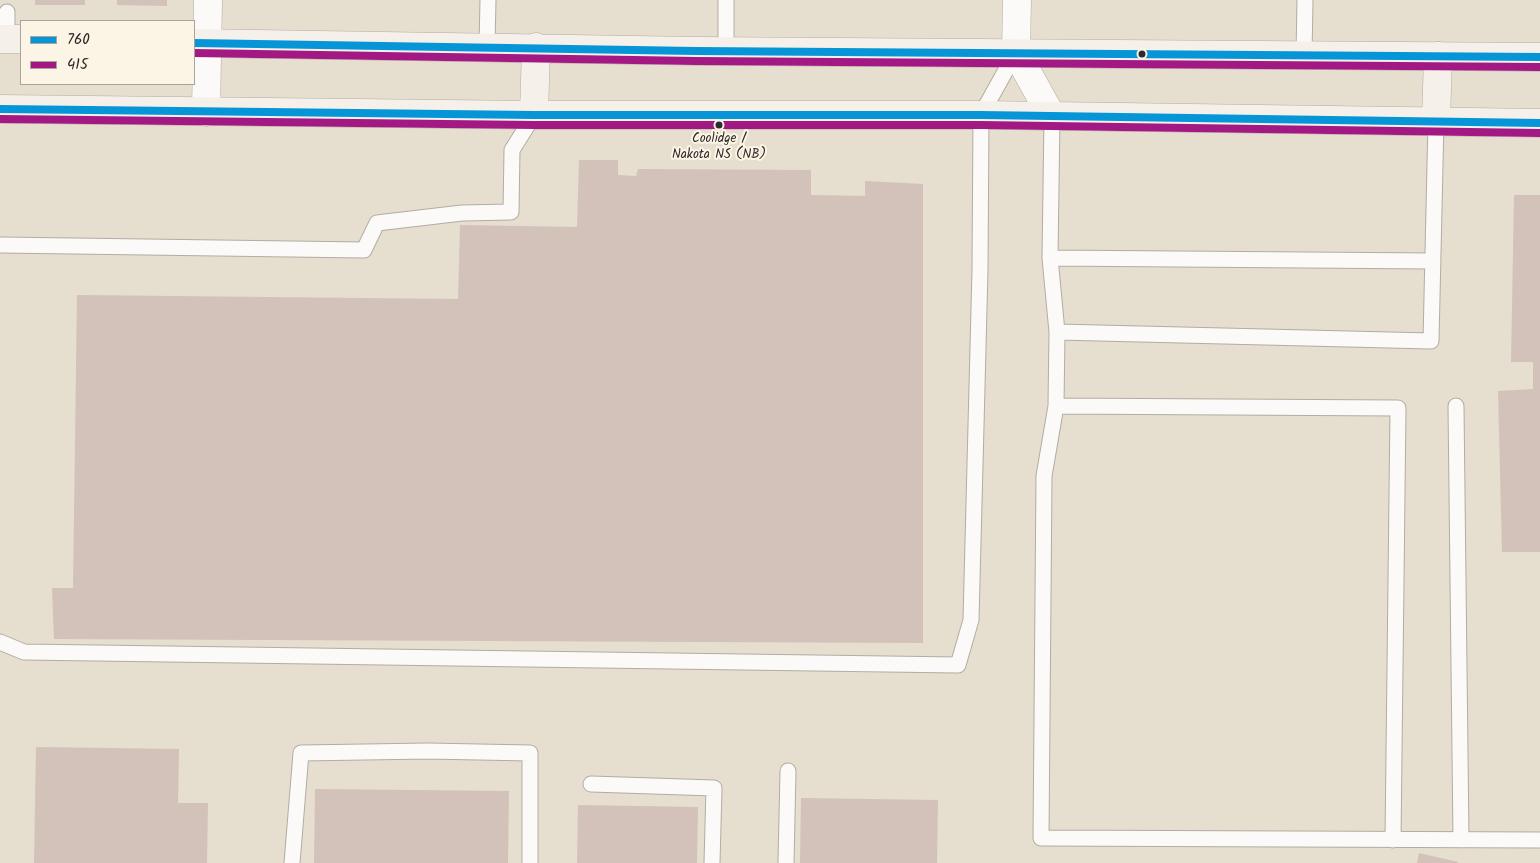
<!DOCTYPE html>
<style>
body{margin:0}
#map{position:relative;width:1540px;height:863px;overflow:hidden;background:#e6dece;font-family:Kalam,sans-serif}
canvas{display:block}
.legend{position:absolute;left:20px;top:20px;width:175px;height:65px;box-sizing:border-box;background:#fcf5e5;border:1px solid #a8a49b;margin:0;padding:6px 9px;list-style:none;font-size:15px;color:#2b2b2b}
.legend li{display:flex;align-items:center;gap:10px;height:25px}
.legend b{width:25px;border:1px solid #a8a49b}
</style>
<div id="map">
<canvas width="1540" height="863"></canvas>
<ul class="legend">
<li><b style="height:6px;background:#0696d7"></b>760</li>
<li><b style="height:6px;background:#a31984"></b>415</li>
</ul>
</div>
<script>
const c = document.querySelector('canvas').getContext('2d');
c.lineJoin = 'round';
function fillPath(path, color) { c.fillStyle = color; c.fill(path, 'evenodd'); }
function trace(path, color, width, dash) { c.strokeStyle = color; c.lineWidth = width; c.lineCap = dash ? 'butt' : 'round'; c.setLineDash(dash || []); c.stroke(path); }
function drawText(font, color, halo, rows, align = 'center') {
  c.font = font + ' Kalam,sans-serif'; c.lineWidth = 4; c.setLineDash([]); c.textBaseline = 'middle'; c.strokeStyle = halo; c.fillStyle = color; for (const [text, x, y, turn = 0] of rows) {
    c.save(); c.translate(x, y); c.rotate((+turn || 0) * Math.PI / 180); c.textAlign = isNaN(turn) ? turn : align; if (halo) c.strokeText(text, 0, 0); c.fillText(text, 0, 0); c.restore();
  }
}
fillPath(new Path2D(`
 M35,0H85V5H35Z
 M117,0H167V6L117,5Z
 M579,160H618V175L636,176L638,169L811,170V195L865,196V181L923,184V643L54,639L52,588H73L77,295L458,299L460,225L577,227Z
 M1514,195H1540V552H1502L1498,391L1533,389V362H1511Z
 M36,747L179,749L178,803H208L207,863H34Z
 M315,789L509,791L508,863H314Z
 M801,798L938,800L937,863H800Z
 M578,805L698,807L697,863H577Z
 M1419,853L1458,862V863H1417Z`), '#d2c2b9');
const service = new Path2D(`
 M7,39V12
 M487,47L488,0
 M726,50V0
 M1304,55L1305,0
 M1052,117L1050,258L1057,332
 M1436,121L1431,341L1057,332L1056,406L1044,476L1041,838L1540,840
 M0,245L364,250L377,223L462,213L511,212L512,150L534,115
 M1050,258L1433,261
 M1056,406L1398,408L1393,840
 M1456,406L1461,840
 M0,642L24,652L958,665L971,620L980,270L981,115L1016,52
 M591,784L714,788L712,863
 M292,863L301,753L428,751L530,753V863
 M786,863L788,771`);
const minor = new Path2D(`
 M1017,0L1016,52L1052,117
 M206,112L208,0`);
const secondary = new Path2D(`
 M0,39H21
 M194,43L696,51L1540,57
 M0,109L534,115H981L1540,123
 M534,115L536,47
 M1436,121L1438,56`);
trace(service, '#b2aca2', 17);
trace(minor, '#b2aca2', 29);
trace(secondary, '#b2aca2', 29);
trace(service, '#fbfaf8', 15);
trace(minor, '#fbfaf8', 28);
trace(secondary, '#f5f1ea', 28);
trace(new Path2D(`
 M194,43L696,51L1540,57
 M0,109L534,115H981L1540,123`), '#0696d7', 8);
trace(new Path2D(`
 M194,53L696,61L1540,67
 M0,119L534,125H981L1540,133`), '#a31984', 8);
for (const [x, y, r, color] of [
 [1142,54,4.5,"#2b2b2b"],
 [719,125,4.5,"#2b2b2b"]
]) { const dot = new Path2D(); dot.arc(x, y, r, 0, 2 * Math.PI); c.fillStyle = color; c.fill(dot); trace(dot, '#fcf5e5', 2); }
drawText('13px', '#2b2b2b', '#fcf5e5', [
 ["Coolidge /",719,140],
 ["Nakota NS (NB)",719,156]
]);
</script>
